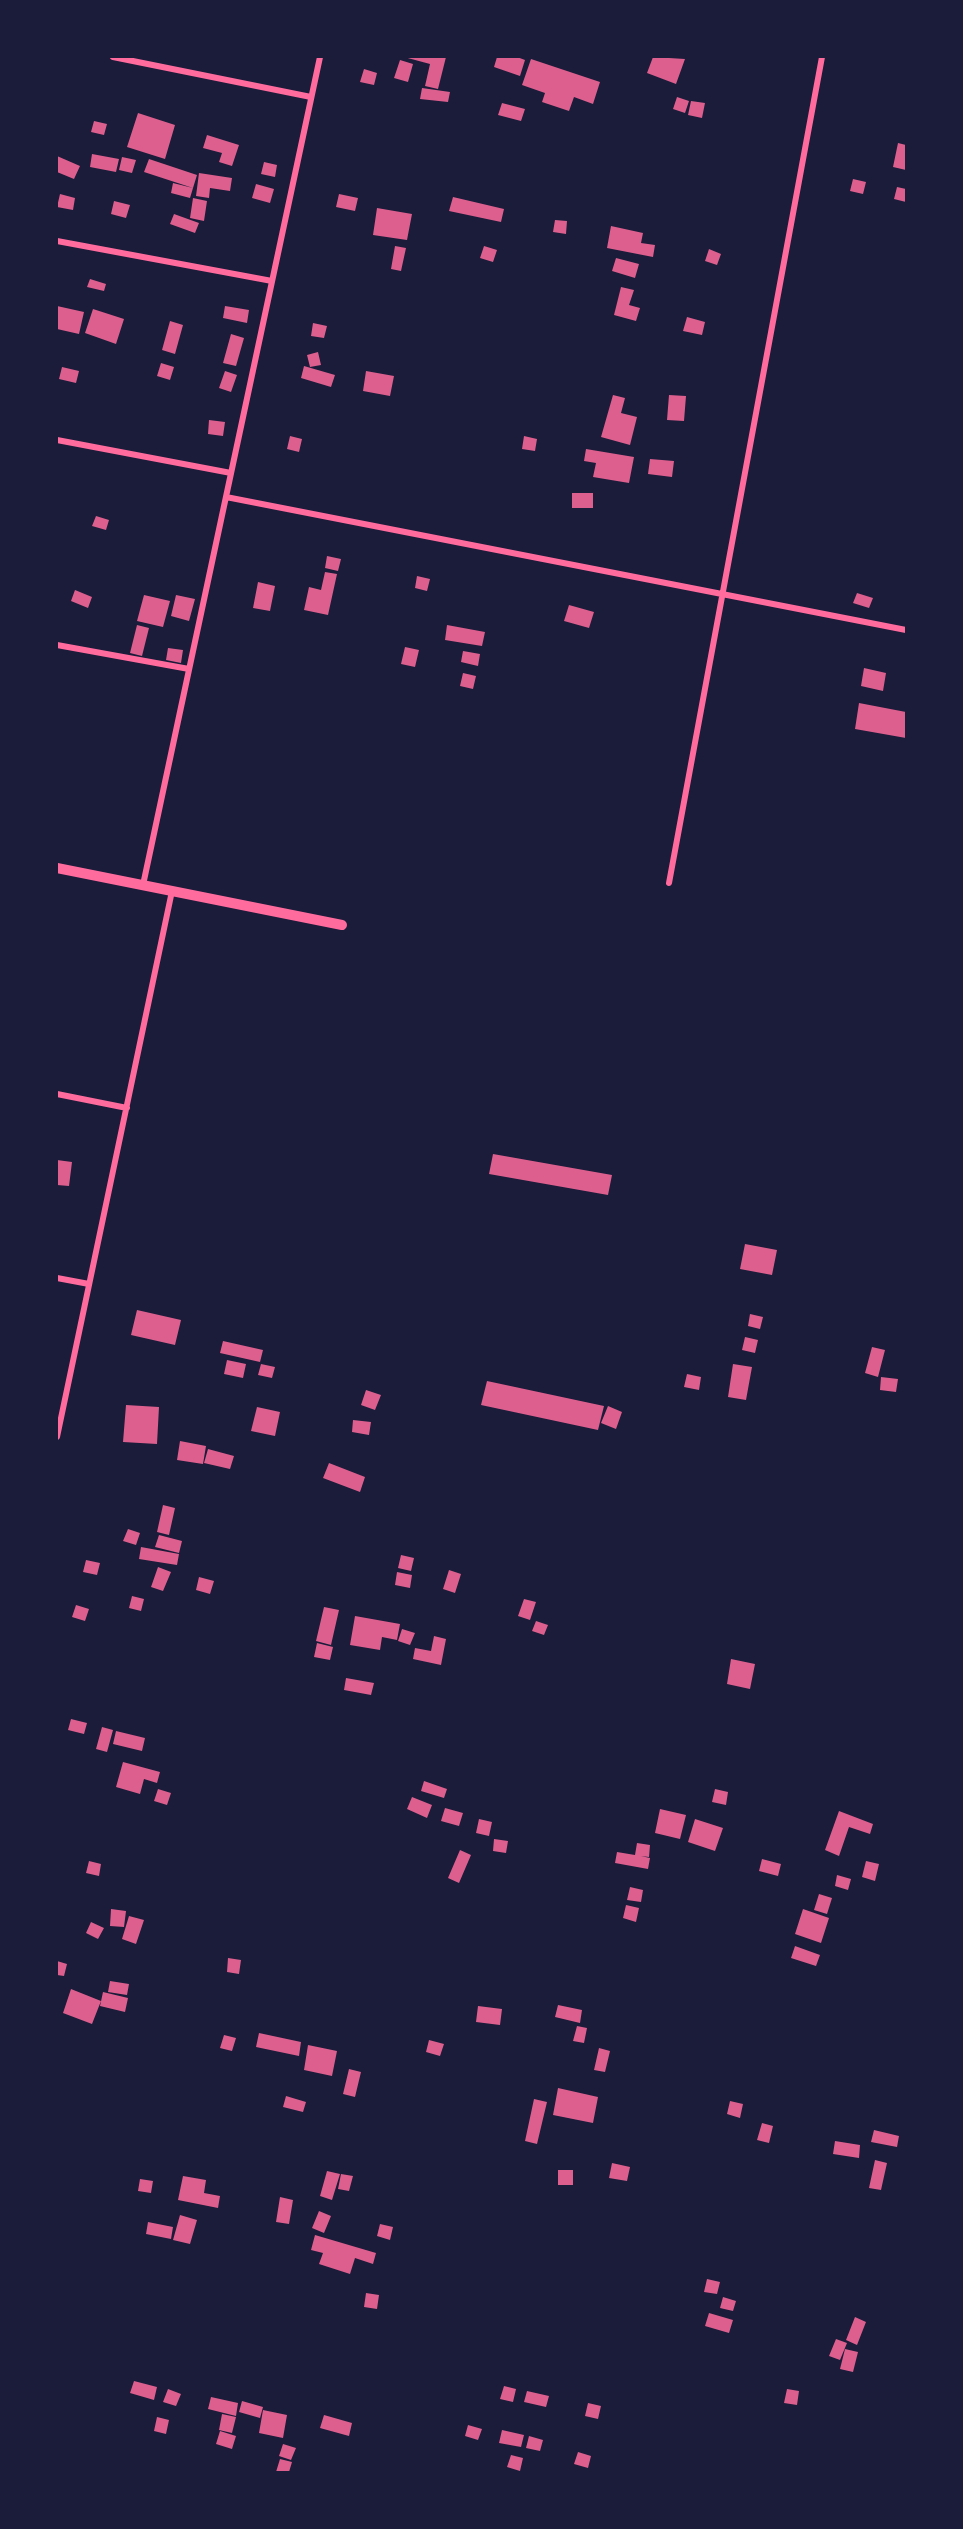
<!DOCTYPE html>
<style>
body{margin:0}
#map{position:relative;width:963px;height:2529px;overflow:hidden;background:#1b1b3a;font-family:Ubuntu,sans-serif}
canvas{display:block}
.frame{position:absolute;inset:0;border:58px solid #1b1b3a;pointer-events:none}
</style>
<div id="map">
<canvas width="963" height="2529"></canvas>
<div class="frame"></div>
</div>
<script>
const c = document.querySelector('canvas').getContext('2d');
c.lineJoin = 'round';
function fillPath(path, color) { c.fillStyle = color; c.fill(path, 'evenodd'); }
function trace(path, color, width, dash) { c.strokeStyle = color; c.lineWidth = width; c.lineCap = dash ? 'butt' : 'round'; c.setLineDash(dash || []); c.stroke(path); }
fillPath(new Path2D(`
 M404,57H446L438,89L425,86L430,64Z
 M497,57H517L525,60L520,76L494,67Z
 M653,57L685,59L676,84L647,73Z
 M531,59L600,82L593,104L574,97L569,111L542,102L545,93L522,85Z
 M400,60L413,64L408,82L394,78Z
 M364,69L377,73L374,85L360,82Z
 M422,88L450,92L448,102L420,99Z
 M677,97L689,101L685,113L673,109Z
 M691,101L705,103L702,118L688,115Z
 M502,103L525,109L521,121L498,115Z
 M138,113L175,125L165,159L127,147Z
 M94,121L107,124L104,135L91,132Z
 M207,135L239,145L232,166L219,162L222,153L203,148Z
 M898,143L906,145V170L893,167Z
 M92,154L119,159L116,172L90,167Z
 M57,156L80,166L74,179L57,172Z
 M122,157L136,160L132,173L119,170Z
 M149,159L197,175L193,188L144,172Z
 M264,162L277,165L275,177L261,174Z
 M199,173L232,178L230,191L210,188L209,198L196,196Z
 M853,179L866,182L863,194L850,191Z
 M173,183L193,188L190,198L171,193Z
 M256,184L274,189L270,203L252,198Z
 M897,187L906,189V202L894,199Z
 M60,194L75,198L73,210L57,207Z
 M339,194L358,198L355,211L336,207Z
 M453,197L504,209L501,222L449,211Z
 M193,198L207,201L204,221L190,218Z
 M114,201L130,205L126,218L111,214Z
 M377,208L412,214L407,240L373,235Z
 M174,214L199,223L195,233L170,224Z
 M555,220L567,221L566,234L553,232Z
 M611,226L643,233L641,243L655,245L653,257L607,248Z
 M395,246L406,248L401,271L391,269Z
 M484,246L497,250L493,262L480,258Z
 M709,249L721,254L717,265L705,261Z
 M616,258L639,264L635,278L612,271Z
 M90,279L106,284L104,291L87,287Z
 M621,287L634,290L629,305L640,308L636,321L614,315Z
 M57,306L84,312L79,334L57,329Z
 M225,306L249,310L247,323L223,318Z
 M93,309L124,319L116,344L85,333Z
 M687,317L705,322L702,335L683,331Z
 M170,321L183,325L175,354L162,350Z
 M313,323L327,326L324,338L311,336Z
 M231,334L244,338L236,366L223,363Z
 M318,352L321,365L310,367L307,355Z
 M161,363L174,367L170,380L157,376Z
 M304,366L335,375L331,387L301,378Z
 M62,367L79,371L76,383L59,379Z
 M225,371L237,375L231,392L219,388Z
 M366,371L394,376L390,396L363,391Z
 M613,395L625,398L621,413L637,417L630,445L601,437Z
 M669,395L686,396L684,421L667,420Z
 M209,420L225,422L223,436L208,434Z
 M290,436L302,439L299,452L287,449Z
 M524,436L537,439L535,451L522,449Z
 M586,449L634,457L629,483L593,477L596,463L584,461Z
 M650,459L674,461L672,477L648,474Z
 M572,493H593V508H572Z
 M96,516L109,520L106,530L92,526Z
 M327,556L341,559L338,571L325,568Z
 M325,572L337,574L328,615L304,610L309,587L321,590Z
 M417,576L430,579L427,591L415,588Z
 M258,582L275,586L270,611L253,608Z
 M75,590L92,597L88,608L71,601Z
 M857,593L873,598L869,608L853,603Z
 M144,595L170,601L163,627L137,621Z
 M176,595L195,599L189,621L171,616Z
 M569,605L594,612L589,628L564,621Z
 M137,625L149,628L142,656L130,653Z
 M447,625L485,632L482,646L445,640Z
 M405,647L419,650L415,667L401,664Z
 M168,648L183,650L181,663L166,660Z
 M463,651L480,654L478,666L461,662Z
 M864,668L886,673L883,691L861,686Z
 M463,673L476,676L473,689L460,686Z
 M859,703L906,712V738L855,729Z
 M493,1154L612,1175L608,1195L489,1174Z
 M57,1160L72,1162L69,1186L57,1185Z
 M745,1244L777,1250L772,1275L740,1269Z
 M137,1310L181,1320L175,1345L131,1335Z
 M750,1314L763,1317L760,1329L748,1326Z
 M745,1337L758,1340L755,1353L742,1350Z
 M223,1341L263,1350L260,1362L220,1353Z
 M872,1347L885,1350L878,1377L865,1373Z
 M227,1360L246,1364L243,1378L224,1374Z
 M261,1364L275,1367L272,1378L258,1375Z
 M733,1364L752,1367L746,1400L728,1397Z
 M687,1374L701,1377L699,1390L684,1387Z
 M881,1377L898,1379L896,1392L880,1390Z
 M487,1381L604,1406L598,1430L481,1405Z
 M366,1390L381,1395L375,1410L361,1405Z
 M126,1405L159,1407L157,1444L123,1442Z
 M608,1406L622,1412L616,1429L601,1423Z
 M257,1407L280,1412L275,1436L251,1431Z
 M353,1420L371,1422L369,1435L352,1432Z
 M180,1441L206,1446L203,1464L177,1460Z
 M208,1449L234,1456L230,1469L204,1463Z
 M329,1463L365,1477L360,1492L323,1478Z
 M163,1505L175,1508L169,1535L157,1532Z
 M128,1529L140,1533L136,1545L123,1541Z
 M159,1535L182,1541L179,1553L155,1547Z
 M141,1547L179,1554L177,1565L139,1559Z
 M401,1555L414,1558L411,1571L398,1568Z
 M86,1560L100,1563L97,1575L83,1572Z
 M158,1567L171,1572L163,1591L151,1587Z
 M449,1570L461,1574L455,1593L443,1589Z
 M397,1572L412,1575L410,1588L395,1585Z
 M199,1577L214,1581L210,1594L196,1590Z
 M132,1596L144,1599L141,1611L129,1608Z
 M524,1599L536,1602L530,1620L518,1616Z
 M76,1605L89,1609L85,1621L72,1617Z
 M324,1607L339,1610L331,1645L316,1641Z
 M355,1616L400,1624L397,1640L382,1637L380,1650L350,1645Z
 M536,1621L548,1625L544,1635L532,1631Z
 M402,1629L415,1633L410,1645L398,1641Z
 M434,1636L446,1639L441,1665L413,1659L415,1648L431,1651Z
 M317,1643L333,1647L330,1660L314,1657Z
 M731,1659L755,1664L750,1689L727,1684Z
 M346,1678L374,1683L371,1695L344,1690Z
 M71,1719L87,1723L84,1734L68,1730Z
 M102,1727L113,1730L107,1752L96,1749Z
 M116,1731L145,1738L142,1751L113,1744Z
 M123,1762L160,1772L157,1783L144,1779L140,1794L116,1787Z
 M424,1781L447,1789L444,1798L421,1791Z
 M158,1789L171,1793L167,1805L154,1801Z
 M715,1789L728,1792L726,1805L712,1802Z
 M412,1797L432,1805L427,1818L407,1809Z
 M445,1808L463,1813L459,1826L441,1821Z
 M660,1809L686,1815L680,1839L655,1833Z
 M839,1811L873,1824L870,1834L849,1827L839,1856L825,1850Z
 M479,1819L492,1822L489,1836L476,1833Z
 M695,1819L723,1828L715,1851L688,1842Z
 M494,1839L508,1841L506,1853L493,1851Z
 M637,1843L650,1845L649,1857L641,1856L650,1858L648,1869L615,1863L617,1852L635,1855Z
 M460,1850L471,1855L459,1883L448,1878Z
 M762,1859L781,1864L778,1876L759,1871Z
 M89,1861L101,1864L99,1876L86,1873Z
 M866,1861L879,1864L875,1881L862,1877Z
 M837,1875L851,1879L848,1890L835,1886Z
 M630,1887L643,1890L641,1902L627,1900Z
 M819,1894L832,1898L827,1914L814,1910Z
 M626,1905L639,1908L636,1922L623,1918Z
 M111,1909L126,1911L124,1927L110,1926Z
 M803,1909L829,1918L821,1943L795,1934Z
 M129,1916L144,1920L136,1944L122,1939Z
 M91,1922L104,1928L98,1939L86,1933Z
 M795,1946L820,1955L816,1966L791,1958Z
 M228,1958L241,1960L239,1974L227,1972Z
 M57,1961L67,1964L64,1976L57,1975Z
 M110,1981L129,1984L127,1995L108,1992Z
 M71,1989L101,2001L92,2024L63,2013Z
 M103,1992L128,1998L125,2012L100,2006Z
 M558,2005L582,2010L580,2023L555,2017Z
 M478,2006L502,2009L500,2025L476,2022Z
 M577,2026L587,2028L584,2043L573,2041Z
 M259,2033L301,2042L299,2056L256,2047Z
 M224,2035L236,2038L232,2051L220,2048Z
 M429,2040L444,2044L440,2056L426,2052Z
 M308,2045L337,2051L332,2076L304,2070Z
 M599,2048L610,2051L605,2072L594,2070Z
 M349,2069L361,2072L355,2097L343,2094Z
 M558,2088L598,2097L593,2123L553,2115Z
 M286,2096L306,2102L303,2112L283,2107Z
 M534,2099L547,2102L537,2144L525,2141Z
 M730,2101L743,2104L740,2118L727,2114Z
 M762,2123L773,2126L769,2143L757,2140Z
 M874,2130L899,2136L897,2147L871,2142Z
 M835,2141L860,2145L859,2158L833,2154Z
 M875,2160L887,2163L881,2190L869,2188Z
 M612,2163L630,2167L627,2181L609,2178Z
 M558,2170H573V2185H558Z
 M327,2171L340,2174L332,2200L320,2196Z
 M341,2174L353,2176L349,2191L338,2189Z
 M183,2176L206,2180L204,2193L220,2196L218,2208L178,2200Z
 M140,2179L153,2181L151,2193L138,2191Z
 M280,2197L293,2200L289,2224L276,2222Z
 M319,2211L331,2216L324,2233L312,2228Z
 M180,2215L197,2220L190,2244L173,2240Z
 M148,2222L173,2227L171,2239L146,2234Z
 M380,2224L393,2227L390,2240L377,2236Z
 M315,2235L376,2253L373,2264L355,2258L350,2274L319,2264L323,2253L311,2250Z
 M707,2279L720,2282L717,2294L704,2292Z
 M366,2293L379,2295L377,2309L364,2307Z
 M723,2297L736,2301L733,2311L720,2308Z
 M709,2313L733,2320L729,2333L705,2326Z
 M855,2317L866,2322L857,2345L846,2340Z
 M836,2339L847,2343L840,2360L829,2356Z
 M845,2349L858,2352L853,2372L840,2369Z
 M134,2381L157,2387L154,2400L130,2393Z
 M504,2386L516,2389L513,2402L500,2399Z
 M168,2389L181,2394L176,2406L163,2402Z
 M787,2389L799,2391L797,2405L784,2403Z
 M527,2391L549,2396L546,2407L524,2402Z
 M211,2397L238,2403L236,2416L208,2409Z
 M242,2401L263,2407L260,2418L239,2412Z
 M588,2403L601,2406L598,2419L585,2416Z
 M263,2410L287,2415L283,2438L259,2433Z
 M222,2414L236,2417L232,2433L219,2430Z
 M324,2415L352,2423L349,2436L320,2428Z
 M157,2417L169,2420L166,2434L154,2431Z
 M468,2425L482,2429L478,2440L465,2436Z
 M502,2430L524,2435L521,2447L499,2443Z
 M220,2431L236,2436L232,2449L216,2444Z
 M529,2436L543,2440L540,2451L526,2448Z
 M283,2444L296,2448L291,2460L279,2456Z
 M578,2452L591,2456L588,2468L574,2464Z
 M511,2455L523,2458L520,2471L507,2467Z
 M280,2459L292,2462L289,2472H276Z`), '#dd5f8e');
trace(new Path2D(`
 M113,57L311,97
 M57,241L272,281
 M57,440L231,473
 M226,497L906,630
 M57,645L189,669
 M669,883L822,57
 M143,885L320,57
 M57,1094L127,1108
 M57,1278L89,1284
 M57,1437L172,891`), '#ff6b9d', 6);
trace(new Path2D(`
 M57,868L342,925`), '#ff6b9d', 10);
</script>
